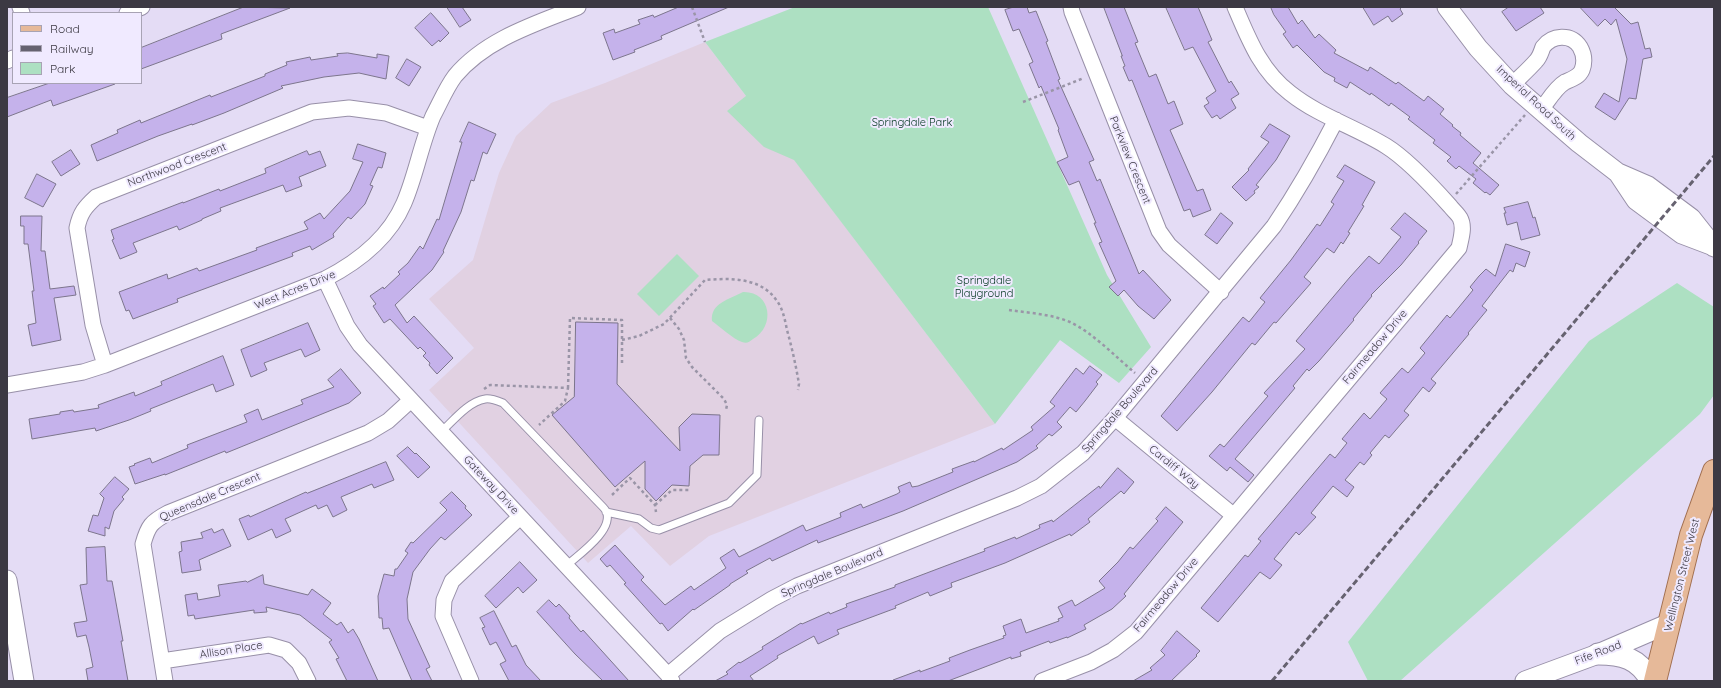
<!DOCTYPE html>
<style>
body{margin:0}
#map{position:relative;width:1721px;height:688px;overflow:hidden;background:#e4dcf5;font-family:Quicksand,sans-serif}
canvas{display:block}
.frame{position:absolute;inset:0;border:8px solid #3c3943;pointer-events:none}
.legend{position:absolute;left:12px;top:12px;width:130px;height:72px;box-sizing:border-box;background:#f0eaff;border:1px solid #a8a3b4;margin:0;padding:5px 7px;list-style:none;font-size:12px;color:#3c3943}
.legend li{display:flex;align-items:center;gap:8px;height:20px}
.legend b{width:20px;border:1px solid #a8a3b4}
</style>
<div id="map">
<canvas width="1721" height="688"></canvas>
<div class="frame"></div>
<ul class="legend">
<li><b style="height:5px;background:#e6b999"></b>Road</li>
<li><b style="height:5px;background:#666270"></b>Railway</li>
<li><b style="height:11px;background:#ade0c2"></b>Park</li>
</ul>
</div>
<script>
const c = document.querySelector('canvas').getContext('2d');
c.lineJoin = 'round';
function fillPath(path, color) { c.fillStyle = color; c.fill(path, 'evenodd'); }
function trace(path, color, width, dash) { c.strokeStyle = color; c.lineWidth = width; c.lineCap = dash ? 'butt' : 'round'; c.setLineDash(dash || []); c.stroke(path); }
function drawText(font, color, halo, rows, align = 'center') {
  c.font = font + ' Quicksand,sans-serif'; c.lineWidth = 4; c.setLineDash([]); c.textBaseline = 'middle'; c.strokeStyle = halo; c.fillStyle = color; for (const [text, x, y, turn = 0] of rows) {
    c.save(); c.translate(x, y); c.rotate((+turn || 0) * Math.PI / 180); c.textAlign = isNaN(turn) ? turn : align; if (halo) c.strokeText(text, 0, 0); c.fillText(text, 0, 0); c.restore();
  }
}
fillPath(new Path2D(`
 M705,42L995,424L709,536L670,566L631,526L588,563L429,390L474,348L429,299L473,260L499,173L516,136L551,103L605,83Z`), '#e1d1e2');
fillPath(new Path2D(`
 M795,7H988L1107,275L1151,347L1119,383L1060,340L995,424L794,160L764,147L727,111L746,96L705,42Z
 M677,254L699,276L659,316L637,294Z
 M1677,283L1714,307V395L1700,414L1400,681H1368L1348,642L1589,341Z
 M743,292C771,291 776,326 753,339C749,342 747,344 742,342C733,339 719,326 712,321C710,303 730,299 743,292Z`), '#ade0c2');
const building = new Path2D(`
 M244,7L290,8L221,34L222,39L141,69V48Z
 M447,7H462L471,20L460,27Z
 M679,7H729L661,36L662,39L634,50L635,52L613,60L603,33L614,29L615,33L640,24L638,20L653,15L654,17Z
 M1014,7H1027L1029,13L1036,11L1048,41L1046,42L1060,79L1058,80L1094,160L1089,162L1097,181L1100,179L1139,274L1143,270L1171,300L1154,319L1138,306L1124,290L1118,296L1109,287L1116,281L1099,243L1102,242L1094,223H1096L1079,181L1069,185L1057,162L1068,157L1058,130L1059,129L1041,86L1039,88L1029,64L1033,62L1019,29L1013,31L1005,10Z
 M1104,7H1124L1138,42L1135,43L1149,77L1156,74L1168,104L1174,101L1183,124L1170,130L1197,191L1203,189L1211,210L1193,217L1190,209L1184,211L1132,80L1129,81L1123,67L1125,66L1121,56H1122Z
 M1166,7H1198L1212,40L1208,42L1229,83L1231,81L1239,94L1231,99L1236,108L1220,119L1217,115L1212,118L1204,106L1209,103L1206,98L1216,91L1193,47L1185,50Z
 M1271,7H1288L1298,24L1302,20L1315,38L1319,34L1336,50L1334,53L1368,71L1370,67L1396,84L1398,82L1424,101L1428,96L1444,109L1440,114L1453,125L1452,126L1461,133L1460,135L1481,153L1473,163L1499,185L1490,195L1486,192L1485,193L1473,183L1476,179L1459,166L1456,169L1447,161L1451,157L1433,143L1435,140L1408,119L1410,117L1391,103L1389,106L1371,93L1370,95L1350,82L1347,88L1334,81L1335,78L1324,72L1297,45L1293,48L1283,34L1286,32L1274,15Z
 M1363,7H1402L1400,9L1403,14L1392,22L1388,16L1374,25Z
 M1509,7H1540L1544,13L1516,31L1502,12Z
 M1580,7H1614L1631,24L1638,22L1645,49L1650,48L1652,57L1643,59L1636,99L1629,98L1615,120L1595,107L1604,93L1619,102L1627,59L1616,19L1611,25L1605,19L1598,26Z
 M431,13L449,33L440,42L439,40L432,46L415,28Z
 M348,53L377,58V54L389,56L386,79L359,73L324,77L281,86L283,88L224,113L192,125V124L158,136L97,161L91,145L118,133L117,130L140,120L141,123L210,95L211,97L265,76V74L287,65L286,62L310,57L311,60L338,56L337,54Z
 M407,59L421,67L409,86L396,78Z
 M50,83H115V84L53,106L51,100L7,117V98Z
 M469,122L496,134L487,154L483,152L474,181L471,180L461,212L443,251L444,252L432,270L395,305L407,323L414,316L453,358L437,374L429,365L430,363L423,356L426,353L420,347L418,349L390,319L384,323L373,306L376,304L370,296L383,287L384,289L400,274L398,272L408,263L420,246L423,249L437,219L439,220L462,142H460Z
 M1270,124L1290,136L1276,160L1256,185L1259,187L1254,191L1255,193L1246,201L1232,187L1249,170L1248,169L1269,142L1261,137Z
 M358,144L386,153L382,168L378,167L370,185L373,186L365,204L351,219L348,217L333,234L334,237L312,250L310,246L292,253L293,256L177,299L178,302L133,319L129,310L126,311L119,292L167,274L168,279L197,268L199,271L257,250L256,248L308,229L304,222L320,213L324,219L350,191L363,162L353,159Z
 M71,150L80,164L61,176L52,162Z
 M307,151L309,155L320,151L326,166L299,177L302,186L286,192L283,185L220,208L221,211L202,219V220L179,230L177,226L133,243L137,252L120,259L112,240L114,239L111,230L183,202V203L219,189L220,191L266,173L265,169Z
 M1345,165L1375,182L1362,205L1364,206L1348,232L1350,233L1343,244L1341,242L1334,253L1327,248L1304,277L1311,283L1276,323L1274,322L1255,345L1252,343L1212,392L1177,431L1161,416L1243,317L1249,322L1265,302L1260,298L1291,260L1317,224L1320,226L1334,204L1331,202L1344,181L1337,177Z
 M37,174L56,184L43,207L25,198Z
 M1528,202L1533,218L1535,217L1540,235L1521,240L1517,222L1507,225L1504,213H1506L1504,208Z
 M1221,213L1233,223L1217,244L1205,235Z
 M1405,213L1427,231L1418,242L1419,243L1401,265L1371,295L1372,296L1353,319L1354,320L1319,361L1309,371L1307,369L1293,386L1295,388L1235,459L1254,475L1248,482L1230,467L1227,471L1209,456L1220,444L1224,447L1268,396L1264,393L1305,349L1296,341L1350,277L1369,256L1379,264L1401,237L1391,229Z
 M21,216H42L41,251H45L50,289L74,286L76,295L54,298L61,340L32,346L28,325L36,323L32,291H34L28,244H24V226H21Z
 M1506,244L1530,252L1525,267L1516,263L1513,272L1510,270L1482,306L1487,310L1468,333L1469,334L1431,379L1436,383L1429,392L1423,387L1404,411L1409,415L1401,424L1389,438L1385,435L1370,453L1372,455L1364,465L1360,462L1345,480L1354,487L1347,497L1333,486L1311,513L1316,517L1299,535L1296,532L1274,559L1282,565L1270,579L1260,572L1218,622L1201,608L1245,555L1248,557L1261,541L1258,539L1330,454L1335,458L1347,443L1342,439L1364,413L1370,419L1387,399L1380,393L1402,368L1408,373L1425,353L1420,348L1447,315L1450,318L1473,290L1470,287L1479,276L1486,269L1495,276Z
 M576,322L618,323L617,384L680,451L679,427L692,414L720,415L719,455H703L690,466L689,486L672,485L656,501L645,489V461L615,487L552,415L574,397Z
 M308,323L320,350L305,357L301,349L264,363L267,370L251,377L241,350Z
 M223,356L234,385L216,392L213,384L150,409L151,411L129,420L96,431L95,428L32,439L29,419L60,414V412L73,410L74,412L99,408L98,405L134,392L135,396L162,385L161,382Z
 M1090,366L1102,375L1096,382L1098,384L1085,401L1076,412L1070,407L1057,422L1062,427L1052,436L1049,434L1036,446L1038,448L1017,462L903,511L818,543L817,540L772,561L770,558L746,571L748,573L730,584V585L694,610L693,609L668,631L662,623L660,624L634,595L624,584L626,583L610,565L607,567L600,559L615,545L644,577L641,580L665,605L691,586L694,590L726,568L720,558L734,549L739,557L803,525L806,531L841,517L840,513L861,504L863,508L897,494L900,492L898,487L910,482L912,487L918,486L953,472L952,469L974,461V462L1002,448L1003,450L1033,430L1031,427L1055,406L1050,402L1076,368L1083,374Z
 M341,369L361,393L349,403L226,453L225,451L165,475V474L135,484L129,467L135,465L134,464L150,458L152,463L188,448L187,445L247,422L244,415L258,409L262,420L303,404L301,400L334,387L328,380Z
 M408,447L415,454L416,453L430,467L418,478L397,456Z
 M386,462L394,480L374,488L372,484L341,497L347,510L333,517L327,505L318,509L316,505L285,519L291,531L276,538L272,529L248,540L239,519L249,515L250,517L306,492L307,493Z
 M1118,468L1134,482L1124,494L1121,491L1088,519L1090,522L1071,536L1070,534L1005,563L951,583L952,587L930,596L928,592L895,606L896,608L837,630L839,634L818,644L814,636L777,656L778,658L750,676L754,681H715L728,674L726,672L739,662L740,663L763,649L762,647L801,623L802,624L829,612L830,614L847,607L846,604L895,587V585L985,551L984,549L1015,537L1016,539L1040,528L1039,525L1052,520L1053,522L1099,486L1100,488Z
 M115,477L129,489L122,497L124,499L114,511L109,529L105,527V536L88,531L93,515L98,516L104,498L100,494Z
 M452,492L466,506L465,508L472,515L445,540L441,537L430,549L413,572L407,599L408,619L430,667L426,669L432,681H412L389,628L383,629L382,618H379L378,596L384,574L394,576L395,569H397L408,553L405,551L411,542L413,543L447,510L440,503Z
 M1166,507L1183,522L1124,594L1126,596L1112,609L1084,625L1086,629L1067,638V637L1050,643L1049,641L1020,652L1021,656L1011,659V657L948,681H893V680L920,670V672L950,661L949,658L970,650L1004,638L1003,636L1006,635L1003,626L1021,619L1026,633L1059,621L1058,619L1063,617L1058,607L1072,600L1075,606L1105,588L1099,581L1118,562L1130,547L1133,549L1158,521L1156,519Z
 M212,529L214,533L223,529L231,546L199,560L201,570L182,573L179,552L182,551L181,542L203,538L201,533Z
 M105,547L107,581H112L123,641H121L128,681H88L86,669L93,667L89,647L86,635L77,637L74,623L87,621L80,585L87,584L86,548Z
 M520,562L537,580L523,593L518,587L496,608L485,596Z
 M263,575L264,584L308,595L312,589L331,603L323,614L337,625L341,622L348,633L353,629L359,639L378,681H347L336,659L339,658L329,642L332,640L300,615L266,607L267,612L254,613V610L195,619L194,615L188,616L185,595L197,593L198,600L220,596L218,585L246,581L247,582Z
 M549,600L556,607L559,604L570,616L569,618L581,632L583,630L629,681H603L575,654L537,612Z
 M494,611L512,647L516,645L526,665L541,681H509L500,664L506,661L496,642L490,645L482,628L485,627L480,618Z
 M1177,631L1200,651L1196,655L1197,656L1171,681H1133L1152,670L1150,668L1165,655L1161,651Z`);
fillPath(building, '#c5b2eb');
trace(building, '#7c758c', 1);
const service = new Path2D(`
 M442,431C454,420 468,402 485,399C490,398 498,401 503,403L600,504C602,506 605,509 606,511C615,530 578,555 566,566
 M606,512L639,519L651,528L659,530L729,503L757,475L759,420`);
const minor = new Path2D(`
 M20,7L22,13
 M1071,7L1072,12L1159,231L1169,245L1221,292
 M127,13L142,7
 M7,61L13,58
 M1512,85C1520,77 1529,69 1536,61C1540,57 1541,52 1543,47C1552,35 1571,33 1580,47C1584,54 1585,62 1582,70C1579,77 1572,79 1565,82C1555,88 1548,101 1541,110
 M325,279L347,326L360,345L668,675L672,681
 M105,365L93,325L77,228C80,213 85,207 96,197L312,112L349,108L386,113L428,128
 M7,385L83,372L105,365L325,279C358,262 389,238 404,203C416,175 421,144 433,116C440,103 446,88 455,76C486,39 535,24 578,7
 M1115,418L1233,515
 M162,661L269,645L286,650L299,663L308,681
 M668,675L720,631L772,599L797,586L1017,498L1041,486L1083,453L1115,418L1274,226C1297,192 1317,157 1336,120
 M165,681L143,544C148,526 151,522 168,513L368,433L388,421L411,400
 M471,681L443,616L444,600L452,581L520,517
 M1042,681L1091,662L1113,650L1136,632L1459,248C1461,238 1465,227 1460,218C1458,214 1453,210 1450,206C1433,187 1407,159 1386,146C1355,127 1319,116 1290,93C1261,71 1249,40 1235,7`);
const tertiary = new Path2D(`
 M1447,7L1478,48L1512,85L1579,143L1618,173L1648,186L1691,218L1714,247
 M1618,173L1636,200L1682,234L1711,245
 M7,580L24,681
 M1525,681L1598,654L1670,623`);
const secondary = new Path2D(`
 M1598,654C1622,654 1639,658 1651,681`);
const primary = new Path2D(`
 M1655,681L1691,535L1714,471`);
trace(service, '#9890a8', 9);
trace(minor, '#9890a8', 17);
trace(tertiary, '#9890a8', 21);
trace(secondary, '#9890a8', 23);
trace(primary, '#a06e4f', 24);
trace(new Path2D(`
 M692,7L705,42
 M1023,102L1084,78
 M1456,194L1525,115
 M1009,310C1029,313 1051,314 1070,322C1093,333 1116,357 1135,373
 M670,318L679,329L684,340L686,358L692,367L724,399L727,405L726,410
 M622,340L639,336L664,324L705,280C730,278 761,277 777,301C783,309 785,320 787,330C792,348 796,366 799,384L798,390
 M568,388L570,318L622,320V364
 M484,389L490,385L568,388L565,401L539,425
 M612,495L630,478L655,505L656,512
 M655,505L672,490H689`), '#9a95a7', 2.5, [3, 3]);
trace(service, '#fff', 7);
trace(minor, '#fff', 15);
trace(tertiary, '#fff', 19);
trace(secondary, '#fff', 21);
trace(primary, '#e6b999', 22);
trace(new Path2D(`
 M1272,681L1714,156`), '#666270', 3, [6, 3]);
drawText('11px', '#3c3943', '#f0eaff', [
 ["Imperial Road South",1536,103,43],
 ["Parkview Crescent",1130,160,68],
 ["Northwood Crescent",177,165,-21],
 ["West Acres Drive",295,290,-22],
 ["Fairmeadow Drive",1375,347,-50],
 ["Springdale Boulevard",1120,410,-49],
 ["Cardiff Way",1174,467,39],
 ["Gateway Drive",491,485,47],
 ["Queensdale Crescent",210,497,-23],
 ["Springdale Boulevard",832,573,-23],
 ["Wellington Street West",1682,575,-76],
 ["Fairmeadow Drive",1166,595,-50],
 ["Allison Place",231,650,-9],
 ["Fife Road",1598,653,-21]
]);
drawText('11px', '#00351e', '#f0eaff', [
 ["Springdale Park",912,123],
 ["Springdale",984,281],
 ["Playground",984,294]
]);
</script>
